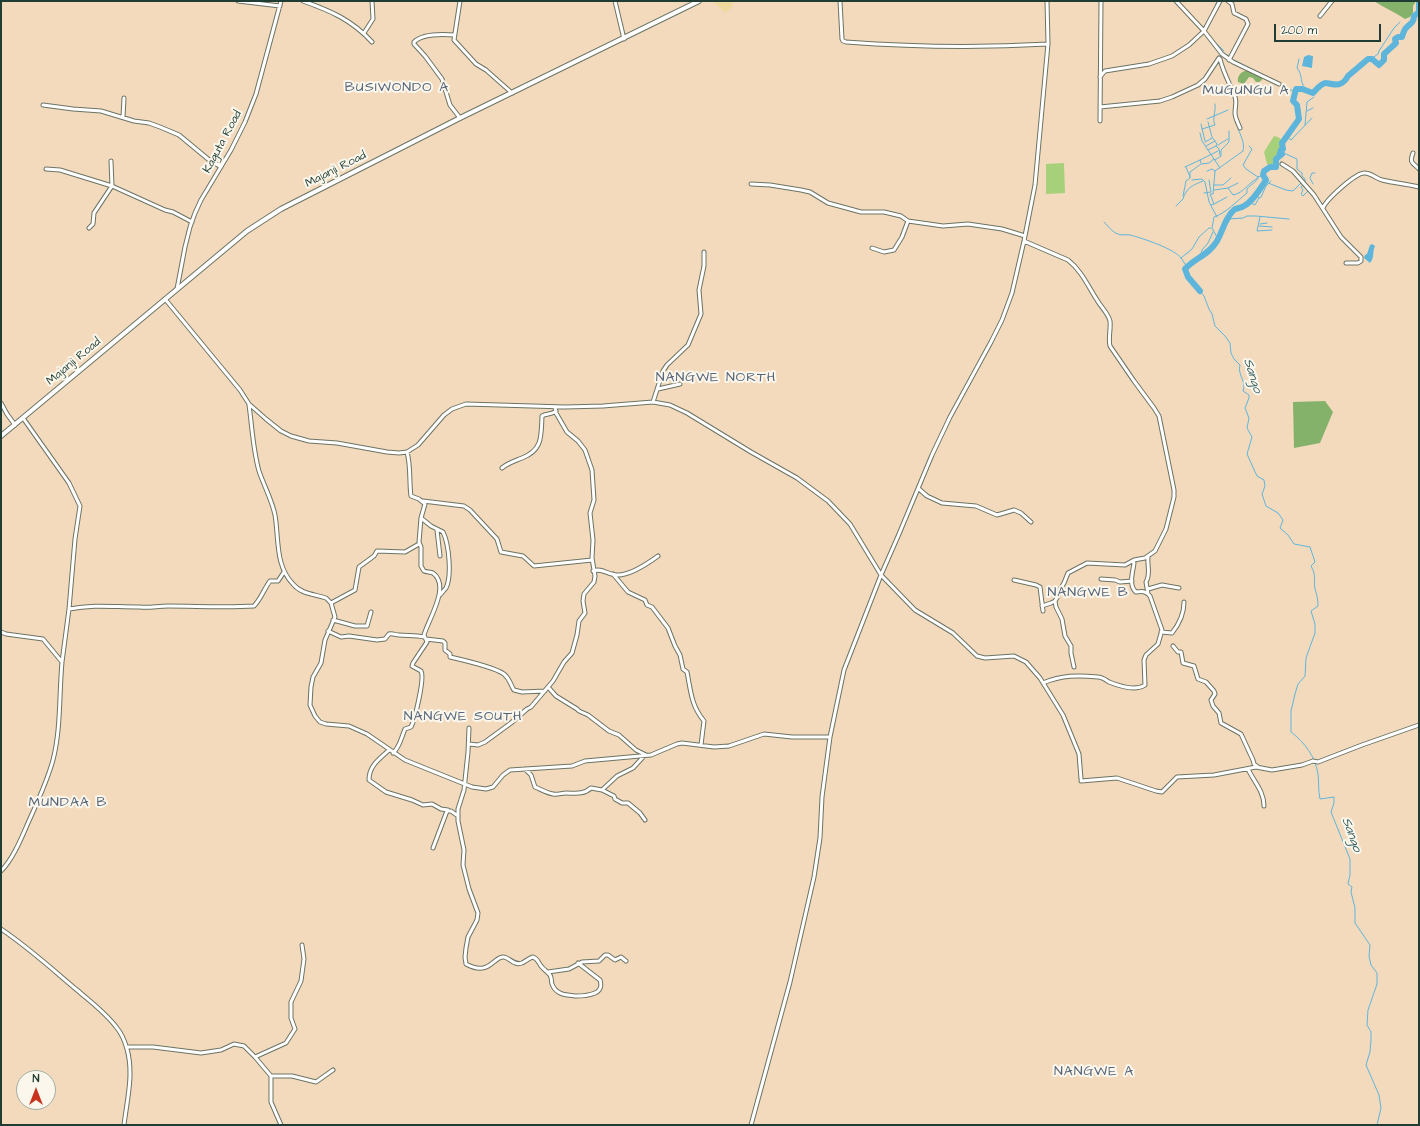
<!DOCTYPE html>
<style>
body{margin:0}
#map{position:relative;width:1420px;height:1126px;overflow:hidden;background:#f4dabd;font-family:"Architects Daughter",sans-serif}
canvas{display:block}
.frame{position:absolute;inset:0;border:2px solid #1f3d34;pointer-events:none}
.north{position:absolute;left:16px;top:1070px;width:40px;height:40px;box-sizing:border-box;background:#fbf7ec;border:1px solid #a3ada2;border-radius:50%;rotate:0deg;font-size:11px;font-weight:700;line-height:16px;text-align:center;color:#1f3d34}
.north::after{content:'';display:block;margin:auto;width:14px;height:18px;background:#c8321e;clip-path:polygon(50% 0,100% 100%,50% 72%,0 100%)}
.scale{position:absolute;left:1274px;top:24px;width:107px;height:18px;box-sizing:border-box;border:2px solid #1f3d34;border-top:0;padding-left:5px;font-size:12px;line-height:14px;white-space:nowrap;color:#1f3d34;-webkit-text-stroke:3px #fbf7ec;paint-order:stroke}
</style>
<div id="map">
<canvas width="1420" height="1126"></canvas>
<div class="frame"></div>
<div class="north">N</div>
<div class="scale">200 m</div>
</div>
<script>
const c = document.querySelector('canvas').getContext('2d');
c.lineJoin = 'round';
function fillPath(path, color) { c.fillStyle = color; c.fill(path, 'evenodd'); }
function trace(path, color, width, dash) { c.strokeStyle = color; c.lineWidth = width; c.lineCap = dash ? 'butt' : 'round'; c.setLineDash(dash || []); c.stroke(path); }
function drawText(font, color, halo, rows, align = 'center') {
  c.font = font + ' "Architects Daughter",sans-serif'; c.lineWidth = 4; c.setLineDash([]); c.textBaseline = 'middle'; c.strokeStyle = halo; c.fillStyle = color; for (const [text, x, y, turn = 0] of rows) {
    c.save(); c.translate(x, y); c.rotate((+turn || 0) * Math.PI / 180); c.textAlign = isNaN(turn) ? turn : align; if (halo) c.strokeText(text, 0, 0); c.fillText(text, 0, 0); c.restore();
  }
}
fillPath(new Path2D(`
 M1274,136L1278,137L1282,140L1281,147L1273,165L1267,164L1264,152Z
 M1064,163L1065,193L1046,194V164Z`), '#a7d07b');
fillPath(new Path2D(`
 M1374,1H1416L1413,6V13L1410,17L1405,19C1395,12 1384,8 1374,1Z
 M1247,69L1262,77V80L1259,82H1256L1253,78L1249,77L1244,84L1238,82C1237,78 1240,71 1246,71Z
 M1325,401L1333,412L1320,443L1294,448L1293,402Z`), '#85b26b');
fillPath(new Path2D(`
 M712,1H734V2L732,4V7L726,13Z`), '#eeda9e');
fillPath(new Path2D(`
 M1308,55L1313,56L1312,68L1302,66L1304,57Z
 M1372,244L1375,246C1372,252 1375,257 1370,263L1364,258L1365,255L1367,254L1370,245Z`), '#5eb5db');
trace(new Path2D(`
 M1178,1L1180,3
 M1215,7L1217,1
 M1206,24L1214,9
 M1213,40L1224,51
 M1226,54L1230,57
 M1299,59L1297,68C1304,76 1298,83 1308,91
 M1371,59L1378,54L1379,51L1394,28L1400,22
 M1234,60L1255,71
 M1281,85L1295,92
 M1307,111L1313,108
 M1207,119L1228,110
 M1208,122L1212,137L1217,144L1216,146
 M1201,124L1205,141
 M1305,125L1307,102L1314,97
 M1202,129L1215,125C1212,119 1216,112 1215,104
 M1200,133L1202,141L1220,168
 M1287,137L1291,140L1312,118
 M1205,142L1212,138
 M1218,145L1226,140L1228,139
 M1206,146L1215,141
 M1249,146L1252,149L1243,165L1246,169L1258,177
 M1208,150L1216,146L1219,149L1220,155
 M1282,154H1286L1297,159V169L1302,173V176L1305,179V183L1309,187
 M1200,160L1218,151
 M1215,160L1221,156V150L1229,142V131
 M1185,167L1200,160L1201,163
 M1186,167L1190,177
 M1207,171L1212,169L1215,171
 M1192,180L1202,179L1205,182L1209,202L1217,217
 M1268,183L1286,190L1293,191L1301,183L1308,191L1303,196L1301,194L1303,190L1301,187L1303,185
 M1313,184L1310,178L1312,173H1315
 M1214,185H1223L1231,178
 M1228,188L1238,183
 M1214,190L1228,188L1233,195C1244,193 1249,182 1258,178
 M1204,193L1211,192L1209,180
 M1255,195L1260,198L1261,197L1266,186L1271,181
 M1183,196L1186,181L1190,178V172L1201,164L1209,163L1214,159
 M1249,202L1255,205L1259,198
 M1214,204L1227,197
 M1211,205L1214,204L1210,194H1213L1215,171L1243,151C1245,145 1241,135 1238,129
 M1176,206L1183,199C1186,188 1193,185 1203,181
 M1260,217L1257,231L1272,230
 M1228,219L1243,218L1247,216H1256L1289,219
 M1104,222C1108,226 1112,232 1118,234C1122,236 1126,234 1130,235C1142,238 1175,249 1181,258
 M1260,224L1267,223
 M1259,226L1272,227
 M1218,239L1212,228L1214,217C1226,213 1237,201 1247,193V189C1251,184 1256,183 1258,177L1263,175
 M1200,258L1202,250L1208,243L1213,232
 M1187,267L1181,258L1192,249L1199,237L1209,228H1211
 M1200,291L1204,296L1209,309L1212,314L1215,326L1225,336L1230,343L1231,353L1234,359L1240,365C1237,375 1247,381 1243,391L1249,395V398L1245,408L1249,418L1247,428L1252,437L1247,454L1257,476L1264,480L1265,486L1262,494L1266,506L1278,513L1283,520L1280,528L1288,535L1294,544L1310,547L1315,562L1311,566C1317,577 1313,579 1315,589C1317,595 1318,600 1318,606L1311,611L1315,624V633L1306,658L1305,676L1298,684L1295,694L1291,711V732C1305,743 1315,756 1318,774C1319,782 1318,790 1320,799L1334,797V803L1331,812L1350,859V875L1348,884L1352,887L1351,892L1355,908V923L1370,945L1369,956L1371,965L1377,973V984L1368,1010L1367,1025L1371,1032V1040L1370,1052L1366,1065L1379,1095L1381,1108L1377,1125`), '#5eb5db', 1);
trace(new Path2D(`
 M1419,3V11
 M1200,291L1188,277L1185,269C1195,258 1209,255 1217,241C1223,231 1225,217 1235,209C1238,208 1241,208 1244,206C1253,201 1260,189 1266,180L1263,175L1264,171L1270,167H1276V159L1282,154L1280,153L1281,150L1283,149L1282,143L1299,119L1297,105L1293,101L1296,89H1302L1313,93C1316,90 1321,83 1326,83C1328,83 1330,84 1332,84C1339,86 1345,82 1348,76L1368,59H1372L1379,65L1384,60V54L1396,43L1395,39L1398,37H1402C1403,34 1404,29 1407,27C1411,23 1414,22 1414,16L1419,12`), '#5eb5db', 6);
const minor = new Path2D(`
 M238,1L280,6
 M303,1C331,11 352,20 372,42
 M460,1L454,40L476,64L486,70L512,93
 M615,1L624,39
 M840,1L842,39L843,41L846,42C913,47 981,48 1048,44
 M1176,1L1204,31L1222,54L1233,62L1279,84
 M1228,1L1232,4L1234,13L1246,19L1248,24L1229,60
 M1320,16L1332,1
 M364,33L373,19L372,1
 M455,35C443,34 423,33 414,42V44L425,56L442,79L450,105L460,118
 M1220,59C1223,72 1230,84 1235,97C1237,102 1235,107 1235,113C1235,118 1238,123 1240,128
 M1100,77L1105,71L1149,64L1172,56L1189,45L1204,31L1220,1
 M43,105L73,109L101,111L134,121L149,123L160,127L179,135L208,159L221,167
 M1100,107L1160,101L1172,97L1198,85L1205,79L1219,58
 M123,117L124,98
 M1100,121L1101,1
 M1413,153C1409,163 1413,163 1419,169
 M1282,164L1293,171L1314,195L1341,237L1361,257V261L1358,263H1346
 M46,169L60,170L112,186L111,161
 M751,184L770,185L801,190L810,192L828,203L861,212H884L901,216L908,221L943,226L968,224L1002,229L1025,236
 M1323,208C1326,200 1356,172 1365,173C1371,173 1377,179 1382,180C1394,183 1407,184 1419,187
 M89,228L93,224L94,213L112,186L165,210L173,212L192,222
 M1024,241L1068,260C1081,270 1088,286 1097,300C1101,307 1108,313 1110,321C1111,330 1108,338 1110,346L1134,381L1154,408L1159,416L1174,490V497L1166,529L1155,551L1145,558L1134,560L1125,565L1087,563L1068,573L1064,583L1059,591L1058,596L1055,601L1051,603L1042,606
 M872,248L884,252L894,250L902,237L908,221
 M177,289L185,247L190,227L195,213L201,200L231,150L245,122L256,94L281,1
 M165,299L240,390L249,404L266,419L281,431L291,436L309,441L337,443L387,452L399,453L407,452L418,445L444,415L452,409L466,404L565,407L603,406L653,402L670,405L687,413L751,452L797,478L828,501L850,524L881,575L915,610L953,633L977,656L985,658L1014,656L1026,662L1040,678L1063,715L1079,754L1081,779
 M658,389L680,384
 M653,402L663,371L667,365L688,345L701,314L699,290L704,266V252
 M1,403L7,414L15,425
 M249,405C252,426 253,450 259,471C264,486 272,500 275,515C279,538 275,566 293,584C301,594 314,594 326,598L331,603L335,617L325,640L321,663L313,677L311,687L310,705L315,716L320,722L326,724L349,726L367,734L405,760L472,787L486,789L493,787L503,775L510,770L572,766L585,761L651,755L677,744L682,743L714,747L729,746L764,734L792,737H830
 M23,418L69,483L80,506L75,539L69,609
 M502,468C508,463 515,461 522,458C543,450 541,436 542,416C546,413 552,415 556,411
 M919,489L927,496L942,503L976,506L997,515L1014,510L1021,513L1031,522
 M423,501L464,506L470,510L497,539L501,552L523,556L534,566L592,560
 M421,518L431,526L443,532C449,544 452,576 446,588C444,590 442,593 440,595
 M437,530L440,556
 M1148,557C1147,566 1151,574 1146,582L1148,594
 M593,571C602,567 609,576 618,575C631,575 647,564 658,556
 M613,574L628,592L645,600L647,605L652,607L668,628L675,646L680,655L683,669L687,672C691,692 691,705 704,721L701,745
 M1101,579L1115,580L1120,582L1132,581
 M1014,580L1036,585L1040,587L1043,611
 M1148,589L1162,585L1179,588
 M1055,601L1056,607L1062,619L1065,636L1071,646V653L1074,667
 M331,603L355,590L359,567L374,556L377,551L405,552L419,544
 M333,620L355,626H367L371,612
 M328,631L341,637L349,636L377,640L385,639L389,634C393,633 395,635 399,635C407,636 415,635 424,637
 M1,632L6,634L43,639L62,662C59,695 61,729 53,760C47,782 37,803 28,823C21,839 13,859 1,871
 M1161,632L1172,633C1180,623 1184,614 1184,602
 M426,639L443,641L445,643V650L450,654V657C463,660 494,667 504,674C510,679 510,684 514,690L522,692L545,691
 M1173,646L1178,652H1181L1183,663L1194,666L1198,679L1206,682L1214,691L1215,694L1211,700L1213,706L1219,713L1221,723L1241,734L1253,760L1254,764L1258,767
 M62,662L69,609C95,604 113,607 140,607C149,608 158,606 168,606C196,606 225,608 254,606C261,599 264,589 270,581H278L284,572
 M1043,683C1062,675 1078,675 1098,677C1102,677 1106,680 1109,682C1119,686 1136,691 1145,685L1144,660L1146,655L1158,644L1162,630L1150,596C1146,591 1142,591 1136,592C1128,585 1133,572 1134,563L1133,561
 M548,687L556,696L577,709L579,711L588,715L609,731L619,735L636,750L646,755
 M469,728L468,752L464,790L458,809V821L464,850L463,865L469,889L478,913L477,920L468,937L466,948L465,957L466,964C490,977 493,956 504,957C510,958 514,966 522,963C526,961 529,958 533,957C538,959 538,962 541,966C544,970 548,972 550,975C552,978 551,981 552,984C556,995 566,995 576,996C583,996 588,996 595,993C600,991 602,986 600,980L578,963
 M469,744L478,745L485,742L511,723L527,709L531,707L553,681L564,662L572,653L577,635L579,621L585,613L583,601L584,594L594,582L595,576L592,558L593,540L590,513L594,500L592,470L585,450L578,441L567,432L556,413L555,407
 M389,750C380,759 369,765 369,780L386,792L412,800L423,805L432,804L441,809L448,810
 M393,753C400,747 401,738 405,729L411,727C415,719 425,678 421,671L412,666L413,663L427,642L424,635C428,620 451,586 433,573C431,572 426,572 424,571L421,566V547L419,542L421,518L425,504L419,499L411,496C409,482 411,466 407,452
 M525,769L531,775L535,787C540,789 547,793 553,794C557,795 562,793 566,793C575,793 583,795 591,788L602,790L614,796L615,799L622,803H628L640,813L645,820
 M1248,769C1254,782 1264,791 1264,806
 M1081,781L1117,778L1156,791L1162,792L1177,777L1214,775L1256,767L1272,770L1302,765L1313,761L1318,762L1362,745L1419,725
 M602,790L617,776L633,768L645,755
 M433,848L447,811H451L458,816
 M1,929C28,947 52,969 77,990C91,1002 106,1013 117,1028C122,1034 125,1042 127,1049C134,1074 127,1100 124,1125
 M548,972L569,969L582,962L599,961L605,955H608L615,960L621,957L626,961
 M127,1047H153L201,1053L221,1050L234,1044L244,1046L255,1057L286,1043L295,1029L291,1018V1002L301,981L304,959L302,945
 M255,1057L271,1076V1102L281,1125
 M271,1076H292L316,1082L333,1070
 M751,1125L790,982L814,877L820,838L822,797L830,737L844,670L881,575L899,534L932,455L950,417L991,342L1002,320L1012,293L1024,241L1035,185L1048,44L1047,1`);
const secondary = new Path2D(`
 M1,436L247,231L281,209L460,118L699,1`);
trace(minor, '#6a7464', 5);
trace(secondary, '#6a7464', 6);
trace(minor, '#fff', 3);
trace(secondary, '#fff', 4);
drawText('12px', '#1f3d34', '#fbf7ec', [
 ["Kaguta Road",223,142,-62],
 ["Majanji Road",336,170,-27],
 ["Majanji Road",74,362,-40]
]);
drawText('italic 13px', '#2f5b5e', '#fbf7ec', [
 ["Sango",1252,376,72],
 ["Sango",1351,835,70]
]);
c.letterSpacing = '1px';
drawText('14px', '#586679', '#fbf7ec', [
 ["BUSIWONDO A",397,88],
 ["MUGUNGU A",1246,91],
 ["NANGWE NORTH",716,378],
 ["NANGWE B",1088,593],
 ["NANGWE SOUTH",463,717],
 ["MUNDAA B",68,803],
 ["NANGWE A",1094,1072]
]);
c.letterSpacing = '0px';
</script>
